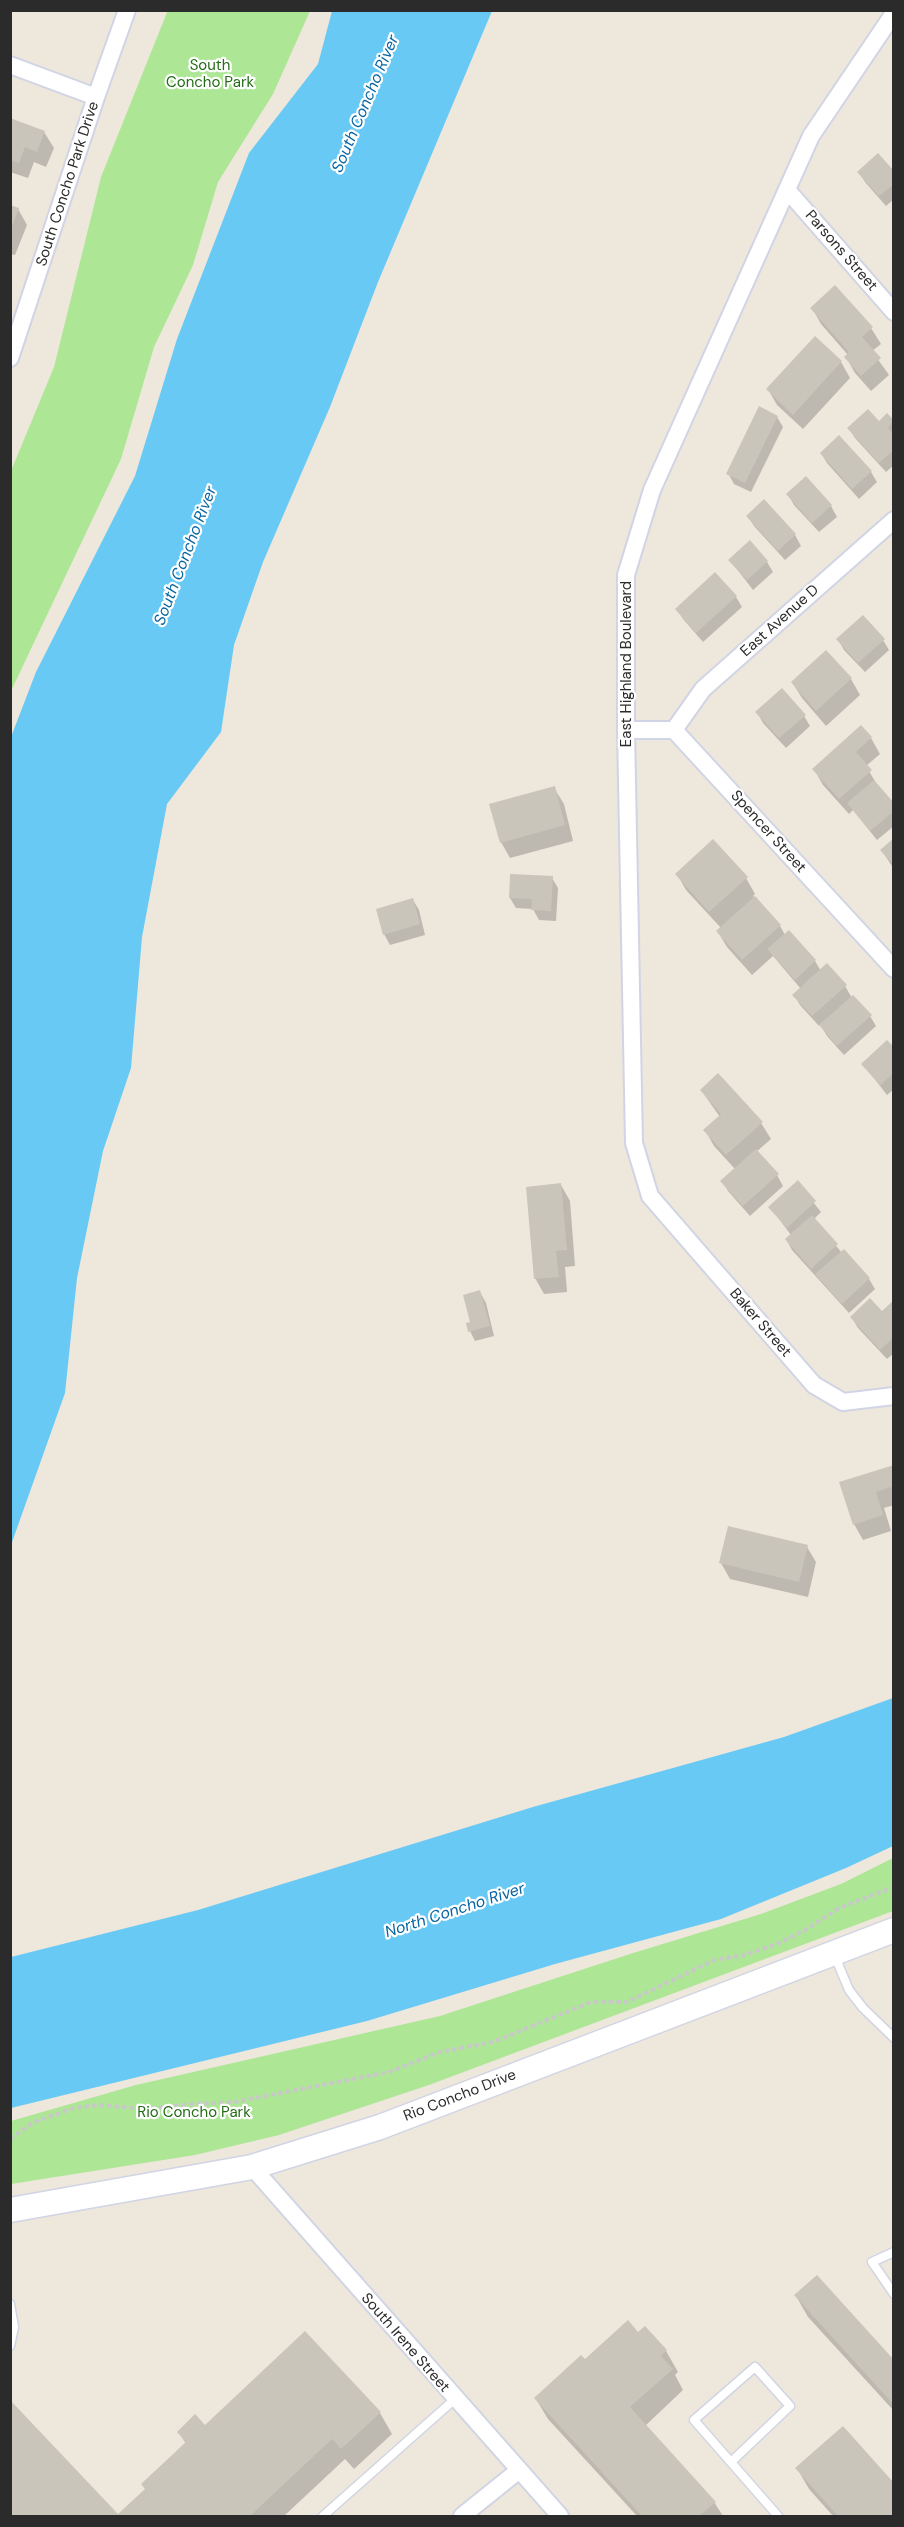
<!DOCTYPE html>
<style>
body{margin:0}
#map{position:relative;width:904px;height:2527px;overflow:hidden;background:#ede7dc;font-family:"DM Sans",sans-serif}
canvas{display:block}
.frame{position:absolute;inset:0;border:12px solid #2b2b2b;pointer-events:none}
</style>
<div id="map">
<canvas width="904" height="2527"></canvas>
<div class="frame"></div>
</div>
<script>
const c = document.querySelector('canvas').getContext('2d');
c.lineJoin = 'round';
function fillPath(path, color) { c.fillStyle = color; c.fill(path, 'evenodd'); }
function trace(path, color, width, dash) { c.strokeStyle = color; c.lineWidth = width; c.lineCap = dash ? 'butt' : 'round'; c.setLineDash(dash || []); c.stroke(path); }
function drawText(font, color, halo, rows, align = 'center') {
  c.font = font + ' "DM Sans",sans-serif'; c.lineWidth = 4.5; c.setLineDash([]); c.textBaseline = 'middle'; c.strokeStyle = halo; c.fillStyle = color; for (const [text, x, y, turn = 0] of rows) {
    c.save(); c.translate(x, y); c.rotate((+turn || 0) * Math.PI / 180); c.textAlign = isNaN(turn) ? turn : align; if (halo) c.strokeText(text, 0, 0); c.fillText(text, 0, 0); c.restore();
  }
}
fillPath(new Path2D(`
 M168,10L310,11L273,94L218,182L193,265L154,347L121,459L11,691V471L54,367L101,177Z
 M893,1858V1911L429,2085L279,2135L195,2155L11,2184V2121L136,2085L440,2016L630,1954L761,1914L841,1884Z`), '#ade795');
fillPath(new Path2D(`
 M332,11H492L378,282L330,407L263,562L234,645L221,732L167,804L142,937L131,1068L103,1151L77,1278L65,1393L11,1545V737L36,672L135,476L177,339L249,153L318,64Z
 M893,1698V1846L846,1868L721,1919L555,1964L367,2021L11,2108V1957L198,1910L533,1807L784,1737Z`), '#69c9f5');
fillPath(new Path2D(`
 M10,119L44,132L54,148L46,167L34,162L28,178L10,172Z
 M859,172L894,173V199L886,206L865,182Z
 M10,206L18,209L27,225L15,255L10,254Z
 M812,308L871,328L881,344L872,351L889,375L871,391L855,373L846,357L848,355L821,324Z
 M815,338L841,362L850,378L803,429L777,405L768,389Z
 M887,416L894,423V465L886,472L855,438L849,428L879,423Z
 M777,417L783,427L751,492L734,484L728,473Z
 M839,437L871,472L877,482L859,499L827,463L821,453Z
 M806,479L831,506L837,517L819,532L794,505L788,494Z
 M764,501L795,535L801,546L785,560L754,526L748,516Z
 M730,560L767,562L773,572L753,590Z
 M715,574L736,597L742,607L703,642L683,619L677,609Z
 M838,639L883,640L889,650L865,672L844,650Z
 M826,652L851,679L860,695L826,726L802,698L792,682Z
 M757,712L804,716L810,726L786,748L763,723Z
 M871,738L880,754L866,766L879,788L894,806V826L877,840L853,810L849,814L823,785L814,769Z
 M554,788L564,804L573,841L510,858L501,842Z
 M894,840V869L882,851Z
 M677,874L746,878L755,894L753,896L780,926L785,935L789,932L815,961L821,971L845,986L852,998L870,1016L876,1026L844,1055L827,1036L820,1024L819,1026L800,1005L794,995L801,989L773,956L752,975L727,947L718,932L721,928L686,890Z
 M552,878L558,888L556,921L539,920L533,909L516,908L510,898Z
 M413,900L419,910L425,935L390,945L384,934Z
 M894,1050V1089L887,1095L863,1064Z
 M701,1090L761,1123L771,1139L756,1152L777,1175L783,1186L750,1216L728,1191L722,1181L735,1169L714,1146L705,1130L720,1117Z
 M797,1182L821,1212L814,1219L842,1253L844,1251L869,1279L875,1289L849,1313L792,1250L786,1239L791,1235L770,1207Z
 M561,1185L570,1201L575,1266L565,1267L567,1292L544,1294L535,1278Z
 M480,1292L486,1303L494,1336L475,1341L470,1331Z
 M894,1302V1353L887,1359L858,1328L852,1318L882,1313Z
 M894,1466V1505L884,1508L891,1531L863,1540L854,1524L841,1483Z
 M807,1547L816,1562L808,1597L730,1579L721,1563Z
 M796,2296L894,2363V2411L808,2317Z
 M645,2328L666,2351L678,2372L675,2375L683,2390L645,2426L714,2502L723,2516H637L548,2419L536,2399L585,2361L638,2334Z
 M10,2402L118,2516H10Z
 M380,2413L392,2434L354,2469L345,2459L284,2516H118L146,2490L186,2444L179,2432L205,2427Z
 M797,2468L894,2485V2516H833L809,2489Z`), '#0003');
fillPath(new Path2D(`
 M10,118L45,131L37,152L25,147L19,163L10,160Z
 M878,153L894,171V184L879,196L857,172Z
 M10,205L19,208L11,229H10Z
 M835,285L873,327L862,337L881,358L861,376L844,357L849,352L810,308Z
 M815,336L842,361L793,415L766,389Z
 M759,406L778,416L745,483L726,474Z
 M868,409L879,421L887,413L894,420L888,428L894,434V450L879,463L847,428Z
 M839,435L872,471L852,489L820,453Z
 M806,476L832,505L812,523L786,494Z
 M764,499L796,534L778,551L746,516Z
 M750,540L768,561L747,580L728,560Z
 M715,572L737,596L696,633L675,609Z
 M863,615L885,639L858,663L836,639Z
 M826,650L852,678L816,711L791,682Z
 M782,688L806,715L779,738L755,712Z
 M861,725L872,737L856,752L872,770L839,799L812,769Z
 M874,780L894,803V811L870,831L847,803Z
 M555,786L565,825L500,843L489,804Z
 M894,838V865L880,850Z
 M713,839L748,877L709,912L675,874Z
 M510,874L553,876L551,911L531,910L532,899L509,898Z
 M755,896L781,925L742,960L716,931Z
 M413,898L420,924L383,935L376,909Z
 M789,930L816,960L795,980L767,949Z
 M827,963L847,985L812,1016L792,995Z
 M853,995L872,1015L837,1046L819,1025Z
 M887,1040L894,1047V1073L880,1085L861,1064Z
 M718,1073L763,1122L726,1155L703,1130L721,1114L700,1090Z
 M756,1149L779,1174L743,1206L720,1181Z
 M798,1180L816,1201L787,1228L768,1207Z
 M561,1183L567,1250L556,1251L559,1277L534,1279L526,1187Z
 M812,1215L838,1244L811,1269L785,1239Z
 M844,1249L870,1278L842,1304L815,1274Z
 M480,1290L490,1326L468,1332L466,1323L470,1322L463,1295Z
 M870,1298L882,1311L894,1300V1337L880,1350L850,1317Z
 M894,1465V1486L876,1492L883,1515L853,1525L839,1482Z
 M728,1526L808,1545L799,1582L719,1563Z
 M817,2275L894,2360V2405L794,2295Z
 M628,2320L638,2332L645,2326L667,2350L661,2356L673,2369L630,2407L716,2502L699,2516H642L534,2398L581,2355L585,2359Z
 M305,2331L381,2412L341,2449L332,2439L250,2516H10V2400L118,2514L145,2489L141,2484L186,2442L177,2432L195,2414L205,2425Z
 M843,2426L894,2483V2516H838L795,2468Z`), '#c9c5ba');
const lane = new Path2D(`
 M834,1954L849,1990L863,2008L894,2038
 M894,2252L872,2262L894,2294
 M10,2304L14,2327L10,2346
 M731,2462L790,2406L755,2367L694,2420L778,2516
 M323,2516L455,2399`);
const street = new Path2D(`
 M894,13L811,136L652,490L626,575V730L634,1143L650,1196L814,1385L843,1402L894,1396
 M10,65L96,97
 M788,191L894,312
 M10,358L96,97L127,10
 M626,730H674L894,969
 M674,730L703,689L894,520
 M252,2167L560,2516
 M462,2516L518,2471`);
const secondary = new Path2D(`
 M10,2210L252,2167L380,2127L894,1930`);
trace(lane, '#d1d4e4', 11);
trace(street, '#d1d4e4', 20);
trace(secondary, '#d1d4e4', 27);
trace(new Path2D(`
 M10,2139L34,2122L74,2108L98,2105L148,2109L193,2104L234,2102L389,2072L440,2052L493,2042L591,2002H627L714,1960L744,1955L777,1944L807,1929L839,1908L894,1887`), '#c8c8c8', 4, [4.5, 3]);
trace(lane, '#fff', 8);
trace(street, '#fff', 16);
trace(secondary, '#fff', 24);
drawText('15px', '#246c16', '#fff', [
 ["South",210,66],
 ["Concho Park",210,83],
 ["Rio Concho Park",194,2113]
]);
drawText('15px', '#2b2b2b', '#fff', [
 ["South Concho Park Drive",68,184,-72],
 ["Parsons Street",841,251,49],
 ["East Avenue D",780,621,-42],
 ["East Highland Boulevard",627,664,-90],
 ["Spencer Street",768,832,48],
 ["Baker Street",760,1323,49],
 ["Rio Concho Drive",460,2096,-21],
 ["South Irene Street",405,2343,49]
]);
drawText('italic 16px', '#0665a3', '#fff', [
 ["South Concho River",366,104,-67],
 ["South Concho River",186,556,-69],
 ["North Concho River",455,1911,-18]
]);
</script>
